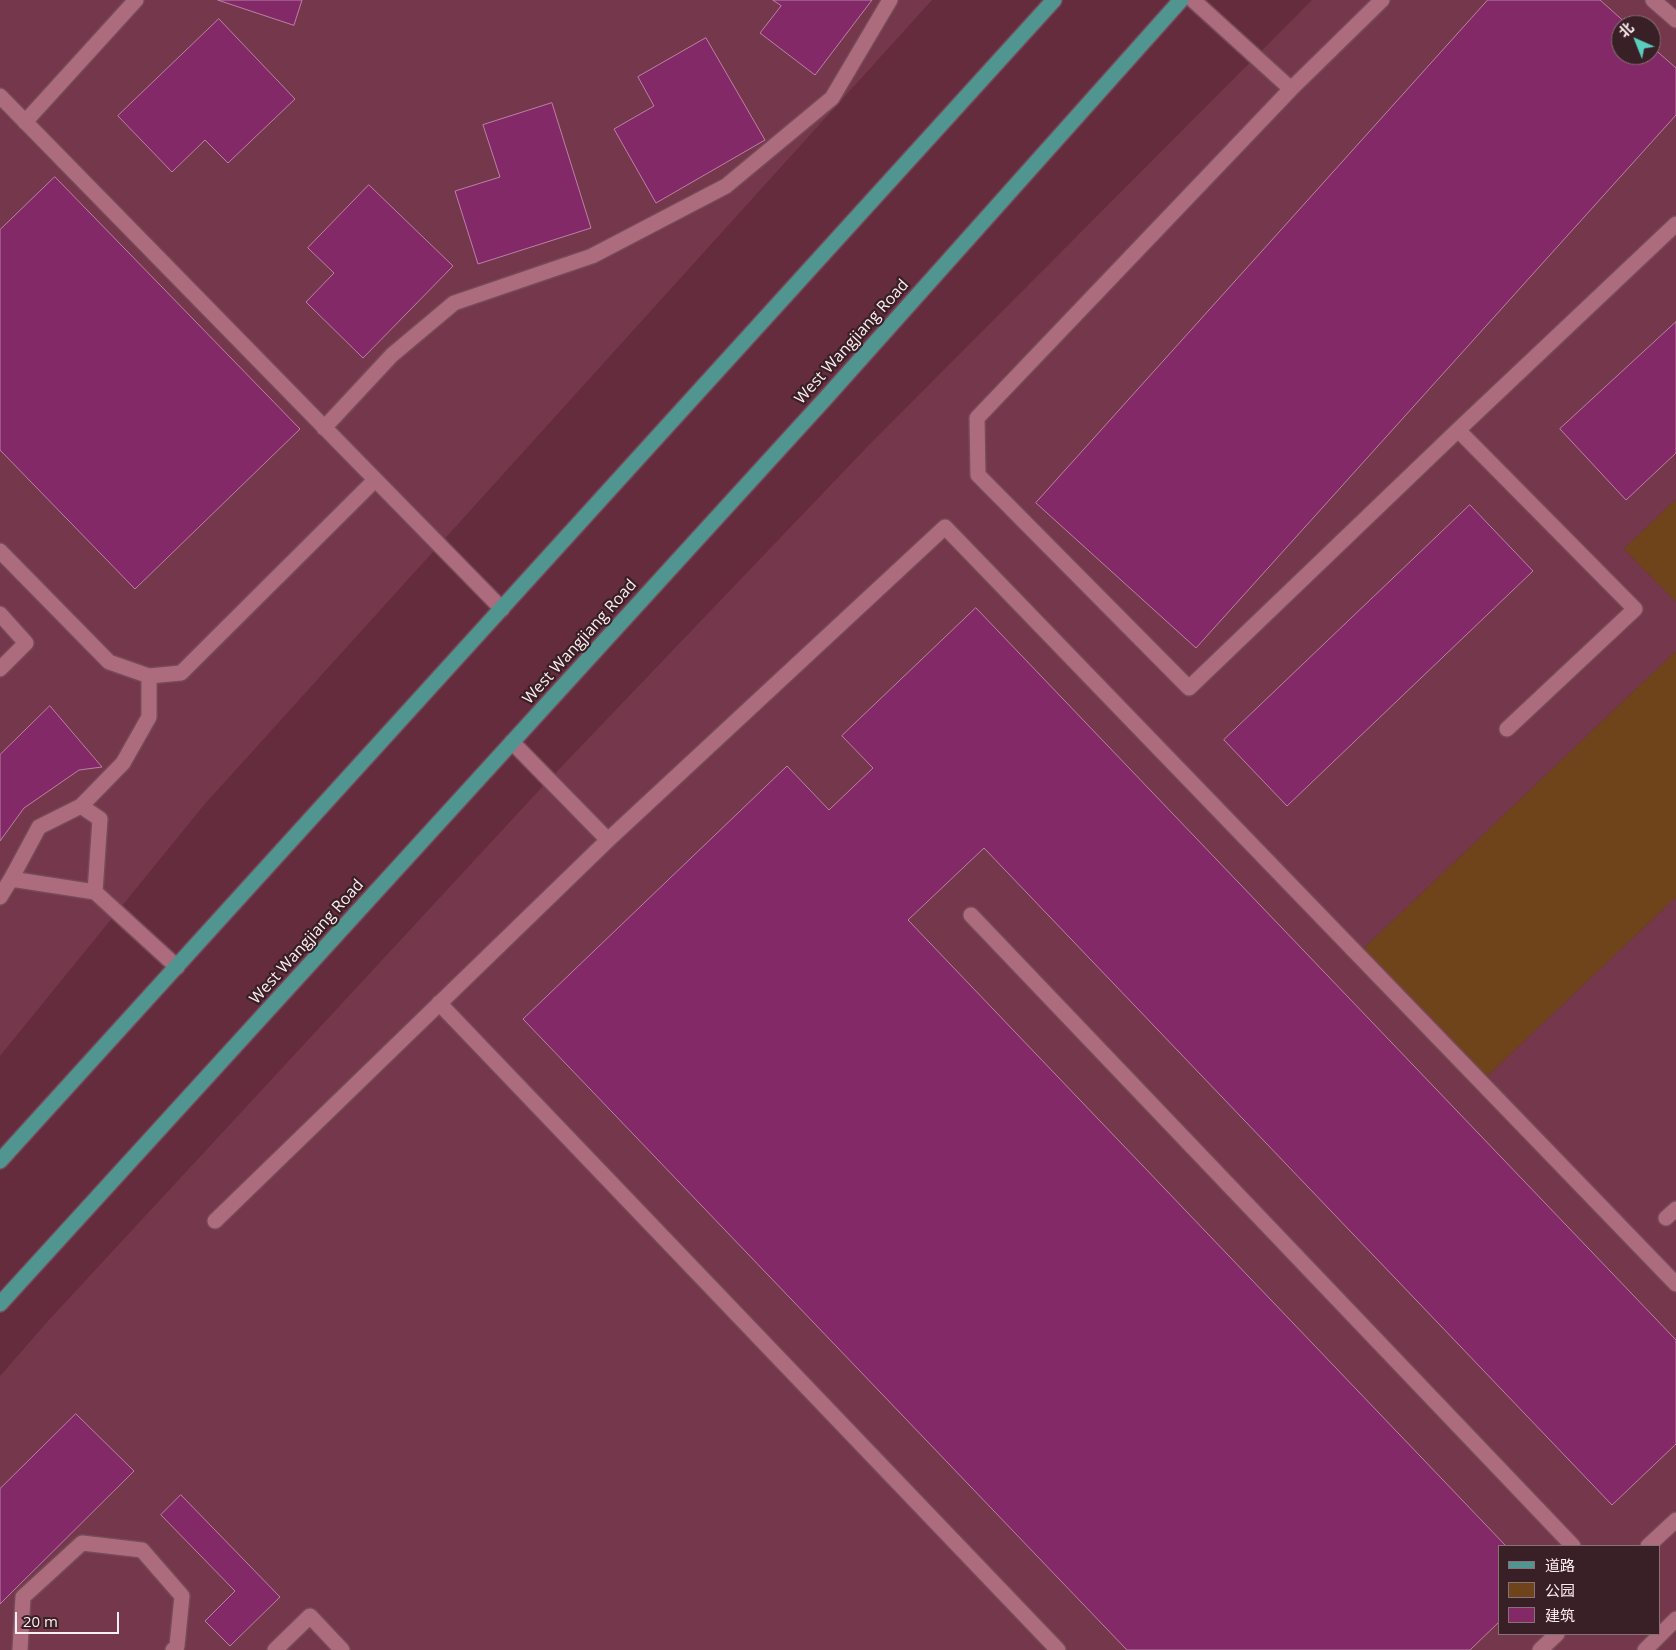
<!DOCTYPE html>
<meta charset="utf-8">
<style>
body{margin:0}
#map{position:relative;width:1676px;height:1650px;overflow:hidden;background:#642c3d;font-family:"Open Sans","Noto Sans SC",sans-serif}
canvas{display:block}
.legend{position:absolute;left:1498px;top:1545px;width:162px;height:90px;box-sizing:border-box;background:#391f26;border:1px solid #877277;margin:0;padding:6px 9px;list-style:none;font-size:15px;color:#fdeef1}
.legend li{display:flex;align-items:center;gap:10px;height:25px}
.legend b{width:25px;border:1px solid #877277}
.north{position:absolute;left:1611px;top:15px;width:50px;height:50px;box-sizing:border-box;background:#391f26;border:1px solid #877277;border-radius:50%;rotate:316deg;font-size:14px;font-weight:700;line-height:20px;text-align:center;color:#fdeef1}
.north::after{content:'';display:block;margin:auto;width:18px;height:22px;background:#5acebd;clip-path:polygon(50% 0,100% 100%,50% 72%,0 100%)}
.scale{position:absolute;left:15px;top:1612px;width:104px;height:22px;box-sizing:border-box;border:2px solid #fdeef1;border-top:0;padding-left:6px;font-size:15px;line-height:18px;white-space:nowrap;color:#fdeef1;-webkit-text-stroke:4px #391f26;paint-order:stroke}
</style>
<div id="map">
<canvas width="1676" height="1650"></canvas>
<ul class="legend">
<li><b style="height:6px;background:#519591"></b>道路</li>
<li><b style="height:14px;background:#6f441a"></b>公园</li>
<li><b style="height:14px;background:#842968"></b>建筑</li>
</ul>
<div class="north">北</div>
<div class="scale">20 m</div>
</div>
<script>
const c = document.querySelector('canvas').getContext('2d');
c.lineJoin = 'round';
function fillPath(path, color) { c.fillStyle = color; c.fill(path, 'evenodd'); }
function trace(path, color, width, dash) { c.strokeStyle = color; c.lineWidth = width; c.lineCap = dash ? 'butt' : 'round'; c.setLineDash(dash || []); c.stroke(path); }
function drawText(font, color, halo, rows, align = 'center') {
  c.font = font + ' "Open Sans",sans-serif'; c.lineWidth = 4.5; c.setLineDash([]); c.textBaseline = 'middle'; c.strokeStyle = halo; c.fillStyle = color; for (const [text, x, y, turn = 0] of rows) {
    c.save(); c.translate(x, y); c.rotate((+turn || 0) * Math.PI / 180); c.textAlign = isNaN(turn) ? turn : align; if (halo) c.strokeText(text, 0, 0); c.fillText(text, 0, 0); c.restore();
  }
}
fillPath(new Path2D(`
 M0,0H932L204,805L0,1056Z
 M1312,0H1676V499L1624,549L1676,602V651L1358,954L1481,1082L1676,897V1650H0V1376L48,1321L544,785L868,446ZM1621,25H1651V55H1621ZM1500,1546H1660V1634H1500Z`), '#75374b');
fillPath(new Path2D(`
 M1676,499V602L1624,549Z
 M1676,651V897L1481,1082L1358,954Z`), '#6f441a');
const building = new Path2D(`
 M218,0H302L294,25Z
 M773,0H872L815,75L760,33L781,6Z
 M1488,0H1600L1628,25H1621V55H1651V46L1676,68V115L1196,648L1036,503Z
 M219,19L295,99L228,163L205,140L172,172L118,116Z
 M706,38L765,140L656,203L614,129L654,106L638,77Z
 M552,103L591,228L478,264L455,191L500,177L483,125Z
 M55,177L300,429L135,589L0,450V230Z
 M369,185L453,266L363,358L306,302L334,273L308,248Z
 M1676,322V453L1626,500L1560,429Z
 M1470,505L1533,571L1287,806L1224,740Z
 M976,608L1676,1340V1444L1612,1505L984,848L908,920L1506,1546H1500V1621L1470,1650H1127L523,1019L787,766L829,810L873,768L842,736Z
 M50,706L102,767L79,770L24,808L0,841V755Z
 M76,1414L134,1471L0,1604V1489Z
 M181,1495L280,1597L230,1646L205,1621L235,1591L161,1515Z`);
fillPath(building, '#842968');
trace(building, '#ba81a4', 1);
const lane = new Path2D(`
 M1193,0L1291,89L977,418L978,475L1189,688L1458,430L1676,224
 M1653,0L1676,20
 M1291,89L1382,0
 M25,122L136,0
 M324,428L392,355L454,303L592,256L726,186L832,98L890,0
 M1458,430L1635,609L1507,729
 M0,551L109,662L149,676L181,673L375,480
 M0,614L26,643L0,669
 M512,742L608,840
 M81,806L123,763L149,717V676
 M95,892L11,879L39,827L81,806L100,819L95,892L177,967
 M0,897L11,879
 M971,915L1573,1546
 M439,1003L1058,1650
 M1666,1218L1676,1209
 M215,1221L608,840L945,527L1676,1284
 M1648,1546L1676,1520
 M20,1650L23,1597L82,1543L142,1550L182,1596L177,1646L173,1650
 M275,1650L310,1616L342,1650
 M1540,1650L1557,1634
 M1645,1650L1676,1619`);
const street = new Path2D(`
 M0,96L502,609`);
const primary = new Path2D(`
 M0,1161L1054,0
 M0,1304L824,400L1181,0`);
trace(lane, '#764a59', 18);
trace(street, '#764a59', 18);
trace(primary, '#764a59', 18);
trace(lane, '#ac6c7d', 15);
trace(street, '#ac6c7d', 15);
trace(primary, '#519591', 15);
drawText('16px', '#fdeef1', '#391f26', [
 ["West Wangjiang Road",852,342,-48],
 ["West Wangjiang Road",580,642,-48],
 ["West Wangjiang Road",307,942,-48]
]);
</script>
